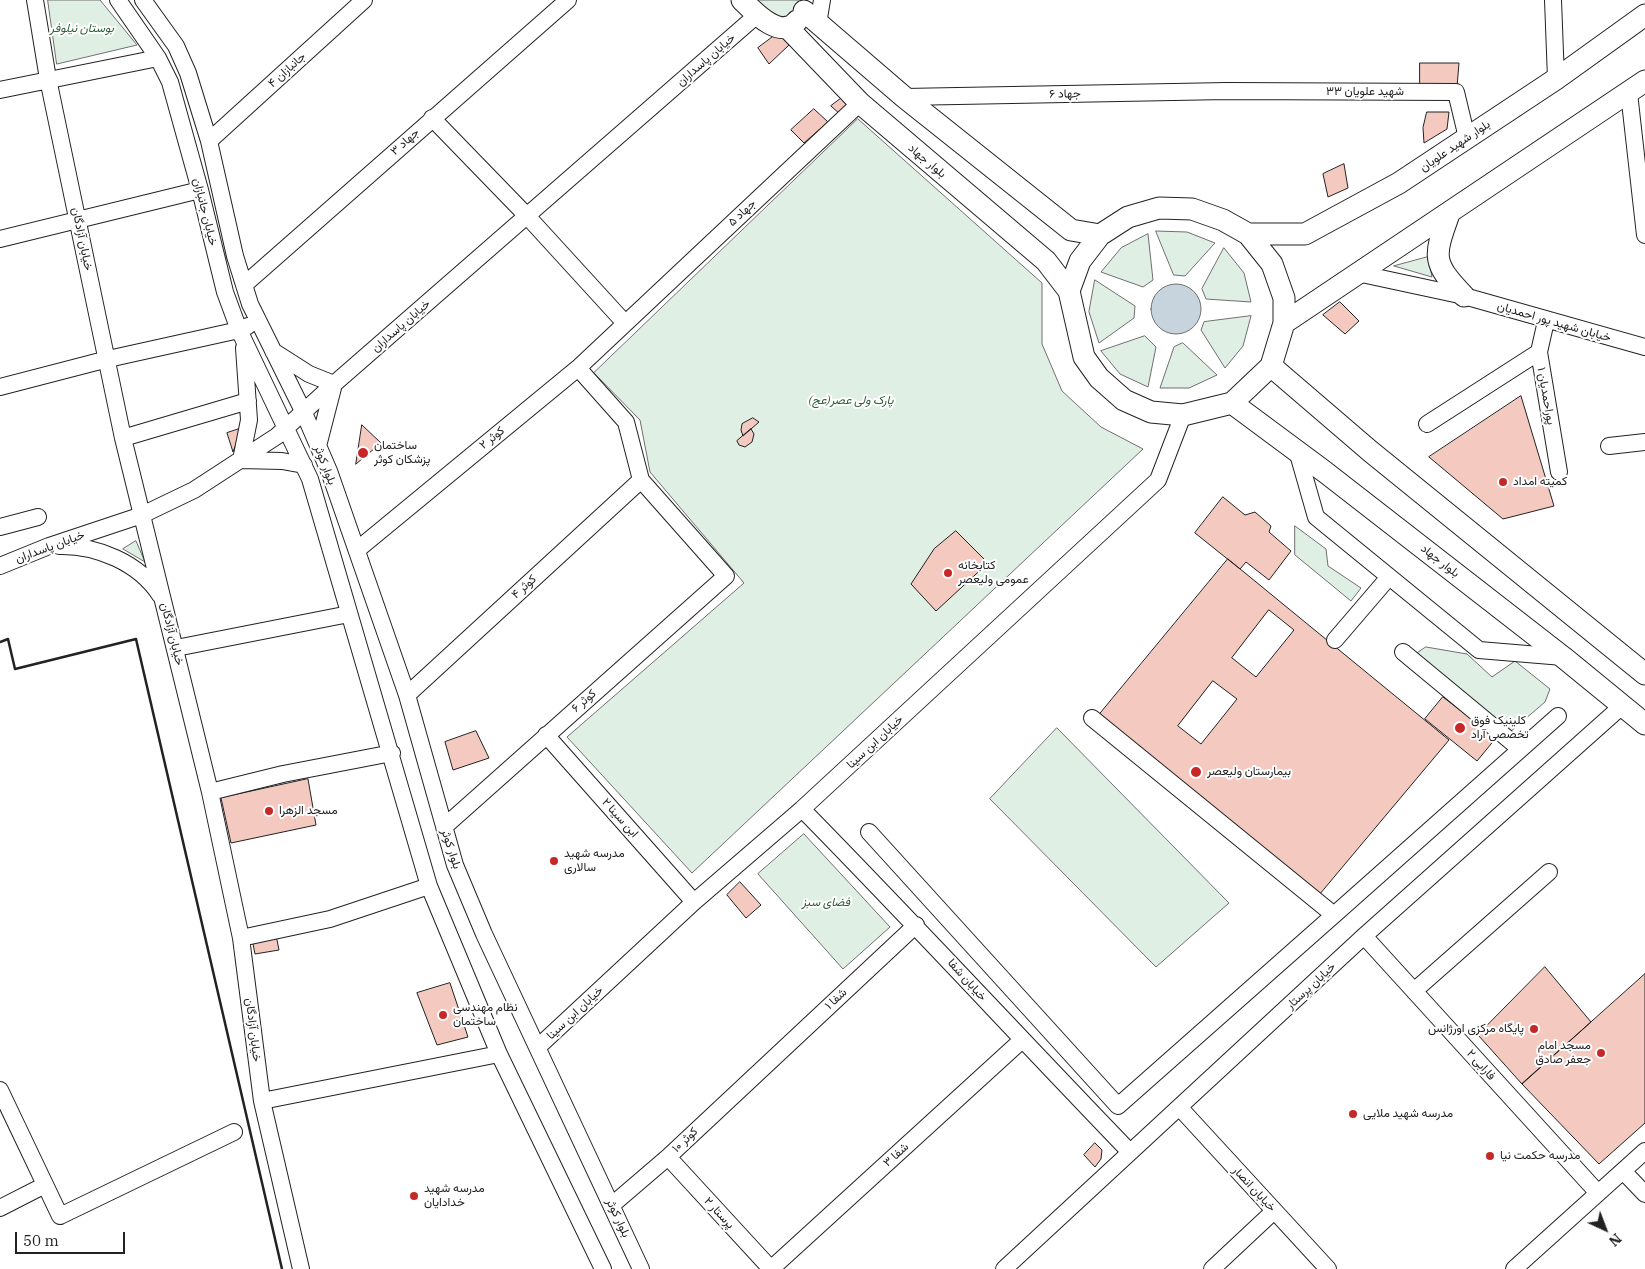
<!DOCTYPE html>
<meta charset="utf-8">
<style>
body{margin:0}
#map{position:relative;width:1645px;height:1269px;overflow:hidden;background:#fff;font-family:"IBM Plex Serif",serif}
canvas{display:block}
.north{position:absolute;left:1580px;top:1204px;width:50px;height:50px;-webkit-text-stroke:4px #fff;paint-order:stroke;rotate:137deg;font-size:14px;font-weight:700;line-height:20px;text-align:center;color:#222}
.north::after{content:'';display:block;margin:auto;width:18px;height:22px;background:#222;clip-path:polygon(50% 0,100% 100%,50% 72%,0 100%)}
.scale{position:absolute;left:15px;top:1232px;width:110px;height:22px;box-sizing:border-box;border:2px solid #222;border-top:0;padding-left:6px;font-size:15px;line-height:18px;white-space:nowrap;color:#222;-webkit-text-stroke:4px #fff;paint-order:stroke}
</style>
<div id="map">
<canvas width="1645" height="1269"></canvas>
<div class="north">N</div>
<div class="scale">50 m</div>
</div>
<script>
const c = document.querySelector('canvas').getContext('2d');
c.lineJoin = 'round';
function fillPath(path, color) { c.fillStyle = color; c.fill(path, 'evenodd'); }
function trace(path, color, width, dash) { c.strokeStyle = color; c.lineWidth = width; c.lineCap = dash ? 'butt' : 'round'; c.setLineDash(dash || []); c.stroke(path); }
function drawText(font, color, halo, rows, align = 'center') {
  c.font = font + ' "IBM Plex Serif",Vazirmatn,serif'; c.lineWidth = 4; c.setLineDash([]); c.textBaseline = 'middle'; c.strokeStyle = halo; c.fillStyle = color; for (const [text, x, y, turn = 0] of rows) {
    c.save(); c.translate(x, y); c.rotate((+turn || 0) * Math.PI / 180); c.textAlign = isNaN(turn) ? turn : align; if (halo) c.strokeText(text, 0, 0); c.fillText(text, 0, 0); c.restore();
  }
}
const green = new Path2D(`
 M48,0H100L137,45L57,64Z
 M745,0H804L805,3L785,25Z
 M858,119L1042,283V344L1062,391L1101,427L1143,449L692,873L567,737L744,583L650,472L640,420L594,373Z
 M1156,231L1187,232L1215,243L1185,276L1174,275Z
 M1148,234L1153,280L1143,287L1101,272L1121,248Z
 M1224,248L1244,273L1251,302L1206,299L1202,289Z
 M1428,257L1432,277L1394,266Z
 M1095,280L1135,306L1134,318L1099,343L1089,312Z
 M1251,316L1243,346L1225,368L1201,330L1204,322Z
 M1145,336L1156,347L1148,387L1120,374L1101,351Z
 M1183,343L1217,375L1189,388H1160L1174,347Z
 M1295,526L1326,549L1328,566L1361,588L1351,601L1295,555Z
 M136,541L145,562L123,549Z
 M1426,647L1467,654L1492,677L1515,661L1550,689L1545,702L1510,732L1416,654Z
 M1057,728L1229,903L1156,967L990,799Z
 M804,834L890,927L843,969L758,874Z`);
fillPath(green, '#e0efe3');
trace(green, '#6f6f6f', 1);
const water = new Path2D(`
 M1151 309a25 25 0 1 1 50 0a25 25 0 1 1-50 0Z`);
fillPath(water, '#c7d3dd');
trace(water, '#6f6f6f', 1);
const building = new Path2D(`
 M778,33L789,45L769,64L758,48Z
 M1420,63H1459L1457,87H1420Z
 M847,94L855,103L841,115L831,106Z
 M814,109L828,122L804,143L791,130Z
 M1427,112H1449L1447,129L1424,143L1423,128Z
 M1344,164L1348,188L1328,197L1323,174Z
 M1340,302L1359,321L1345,334L1323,315Z
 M1521,396L1554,506L1503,519L1429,457Z
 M753,418L759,422L743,436L741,430L742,424Z
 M362,425L381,443L356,464Z
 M242,428L233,452L227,433Z
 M751,429L754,434L752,442L745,447L739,445L737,441Z
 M1223,497L1245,515L1255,512L1271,526L1269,532L1291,551L1269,580L1246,562L1240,569L1195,533Z
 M956,531L988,563L936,611L911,584L934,549Z
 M1228,559L1449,740L1319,895L1099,715ZM1269,610L1294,630L1256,677L1232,658ZM1213,681L1237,699L1201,744L1178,726Z
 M1443,697L1496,738L1477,761L1425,719Z
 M476,731L489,758L453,770L445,742Z
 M308,779L316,825L231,843L221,798Z
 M740,882L761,905L746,918L727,895Z
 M276,935L279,950L255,954L252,939Z
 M1545,967L1591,1022L1522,1084L1478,1035Z
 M1645,974V1123L1599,1164L1522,1084Z
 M450,983L468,1037L437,1045L417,993Z
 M1095,1143L1102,1150L1101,1159L1095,1167L1084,1155Z`);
fillPath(building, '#f3c9c0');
trace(building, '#222', 1);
const minor = new Path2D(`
 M35,0L48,79L123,438L210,792L241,938L262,1101L301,1269
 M118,0L158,58L170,82L200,190L225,292L239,330L310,479L429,886L499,1054L603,1269
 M143,0L176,46L188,73L209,141L235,256L250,304L304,413L329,471L407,695L455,865L484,934L641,1269
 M1553,0L1556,79
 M818,24L822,0
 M0,90L158,58
 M1629,93L1645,235
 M904,97L1227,91L1456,92L1467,138
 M432,118L528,217L624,322
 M209,141L364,0
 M0,239L200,190
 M1357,273L1464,296L1645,347
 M244,285L568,0
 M1546,321L1539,352L1559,472
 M244,348L249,420L241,460L282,461L304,465
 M273,351L309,374L334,384L318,446
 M0,387L108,359L239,330L248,326
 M1427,424L1539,352
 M123,438L248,401
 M1609,446L1645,442
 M1298,454L1316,517L1479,650L1563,657
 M0,527L38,517
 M59,546C97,545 139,563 160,595
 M357,550L578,368L860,103
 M0,566L49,546L142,515L194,490L277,436L334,384L757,15
 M1335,640L1389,577
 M176,648L349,614
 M1403,652L1519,748
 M407,695L641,480
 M1092,718L1334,915L1558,716
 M546,735L694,902
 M210,792L283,774L392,753
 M802,809C913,922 1020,1038 1130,1152
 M444,827L726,576L641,480L626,422L578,368
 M869,832L1118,1106L1334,915
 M1364,936L1598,1193
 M241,938L330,919L429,886
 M1414,991L1549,872
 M538,1047L694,902L802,809L1158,480L1183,415
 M0,1090L60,1216L234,1132
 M262,1101L499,1054
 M1180,1108L1328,1269
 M668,1157L771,1269
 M1623,1171L1645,1194
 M612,1205L668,1157L916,925
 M0,1208L45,1185
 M771,1269L1022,1040
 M1004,1269L1364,936L1622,706
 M1212,1269L1274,1211
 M1514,1269L1645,1151`);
const major = new Path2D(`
 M742,0C754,12 781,41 797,21
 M804,11L904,97L1071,230L1100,235
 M787,27L860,103L1046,261L1069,291
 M1159,208L1192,209L1223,220L1248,234L1272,264L1284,298V323L1271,366L1232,403L1183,415L1151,412L1124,400L1099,378L1084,357L1069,291L1080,261L1100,235L1128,217Z
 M1449,214C1434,256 1431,262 1464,296
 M1248,234H1305L1399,183L1556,79L1645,15
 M1284,323L1645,81
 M1271,366L1370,451L1645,674
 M1232,403L1325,472L1563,657L1645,724`);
trace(minor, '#222', 18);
trace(major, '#222', 23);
trace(minor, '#fff', 16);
trace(major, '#fff', 21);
trace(new Path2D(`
 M0,642L8,639L15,669L136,639L282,1269`), '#222', 2.5);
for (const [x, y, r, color] of [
 [363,453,6,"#c62828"],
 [1503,482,5,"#c62828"],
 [948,573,5,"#c62828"],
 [1460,728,6,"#c62828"],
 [1196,772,6,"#c62828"],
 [269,811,5,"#c62828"],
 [554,861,5,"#c62828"],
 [443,1015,5,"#c62828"],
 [1534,1029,5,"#c62828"],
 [1601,1053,5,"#c62828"],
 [1353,1114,5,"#c62828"],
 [1490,1156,5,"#c62828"],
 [414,1196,5,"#c62828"]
]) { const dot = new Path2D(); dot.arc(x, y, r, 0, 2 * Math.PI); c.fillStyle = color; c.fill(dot); trace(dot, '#fff', 2); }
drawText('italic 12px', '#2f5e38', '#fff', [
 ["بوستان نیلوفر",82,29],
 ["پارک ولی عصر(عج)",851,401],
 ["فضای سبز",826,903]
]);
drawText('12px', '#222', '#fff', [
 ["خیابان پاسداران",706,60,-41],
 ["جانبازان ۴",287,70,-42],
 ["شهید علویان ۳۳",1365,92],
 ["جهاد ۶",1065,94,-1],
 ["جهاد ۳",405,142,-42],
 ["بلوار شهید علویان",1455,146,-34],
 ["بلوار جهاد",927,161,40],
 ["خیابان جانبازان",205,212,76],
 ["جهاد ۵",742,213,-43],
 ["خیابان آزادگان",82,239,78],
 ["خیابان شهید پور احمدیان",1554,322,16],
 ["خیابان پاسداران",401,326,-41],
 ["پوراحمدیان ۱",1546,396,80],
 ["کوثر ۲",492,438,-39],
 ["بلوار کوثر",325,465,69],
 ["خیابان پاسداران",50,547,-20],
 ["بلوار جهاد",1440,561,38],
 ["کوثر ۴",524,587,-42],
 ["خیابان آزادگان",172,634,76],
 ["کوثر ۶",584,701,-41],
 ["خیابان ابن سینا",875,742,-43],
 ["ابن سینا ۲",620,818,48],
 ["بلوار کوثر",451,849,72],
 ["خیابان شفا",967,980,48],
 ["خیابان پرستار",1311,986,-43],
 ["شفا ۱",836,999,-43],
 ["خیابان ابن سینا",575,1013,-43],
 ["خیابان آزادگان",253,1030,83],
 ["فارابی ۲",1481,1065,48],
 ["کوثر ۱۰",685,1140,-44],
 ["شفا ۳",896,1155,-42],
 ["خیابان انصار",1254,1189,47],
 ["پرستار ۲",719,1213,47],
 ["بلوار کوثر",618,1218,65]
]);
drawText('12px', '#222', '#fff', [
 ["ساختمان",374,446],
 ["پزشکان کوثر",374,460],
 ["کمیته امداد",1513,482],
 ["کتابخانه",958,566],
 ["عمومی ولیعصر",958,580],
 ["کلینیک فوق",1471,721],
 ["تخصصی آراد",1471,735],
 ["بیمارستان ولیعصر",1207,772],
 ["مسجد الزهرا",279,811],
 ["مدرسه شهید",564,854],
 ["سالاری",564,868],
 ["نظام مهندسی",453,1008],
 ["ساختمان",453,1022],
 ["پایگاه مرکزی اورژانس",1524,1029,"right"],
 ["مسجد امام",1591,1046,"right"],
 ["جعفر صادق",1591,1060,"right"],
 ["مدرسه شهید ملایی",1363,1114],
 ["مدرسه حکمت نیا",1500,1156],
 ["مدرسه شهید",424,1189],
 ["خدادایان",424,1203]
], 'left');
</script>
